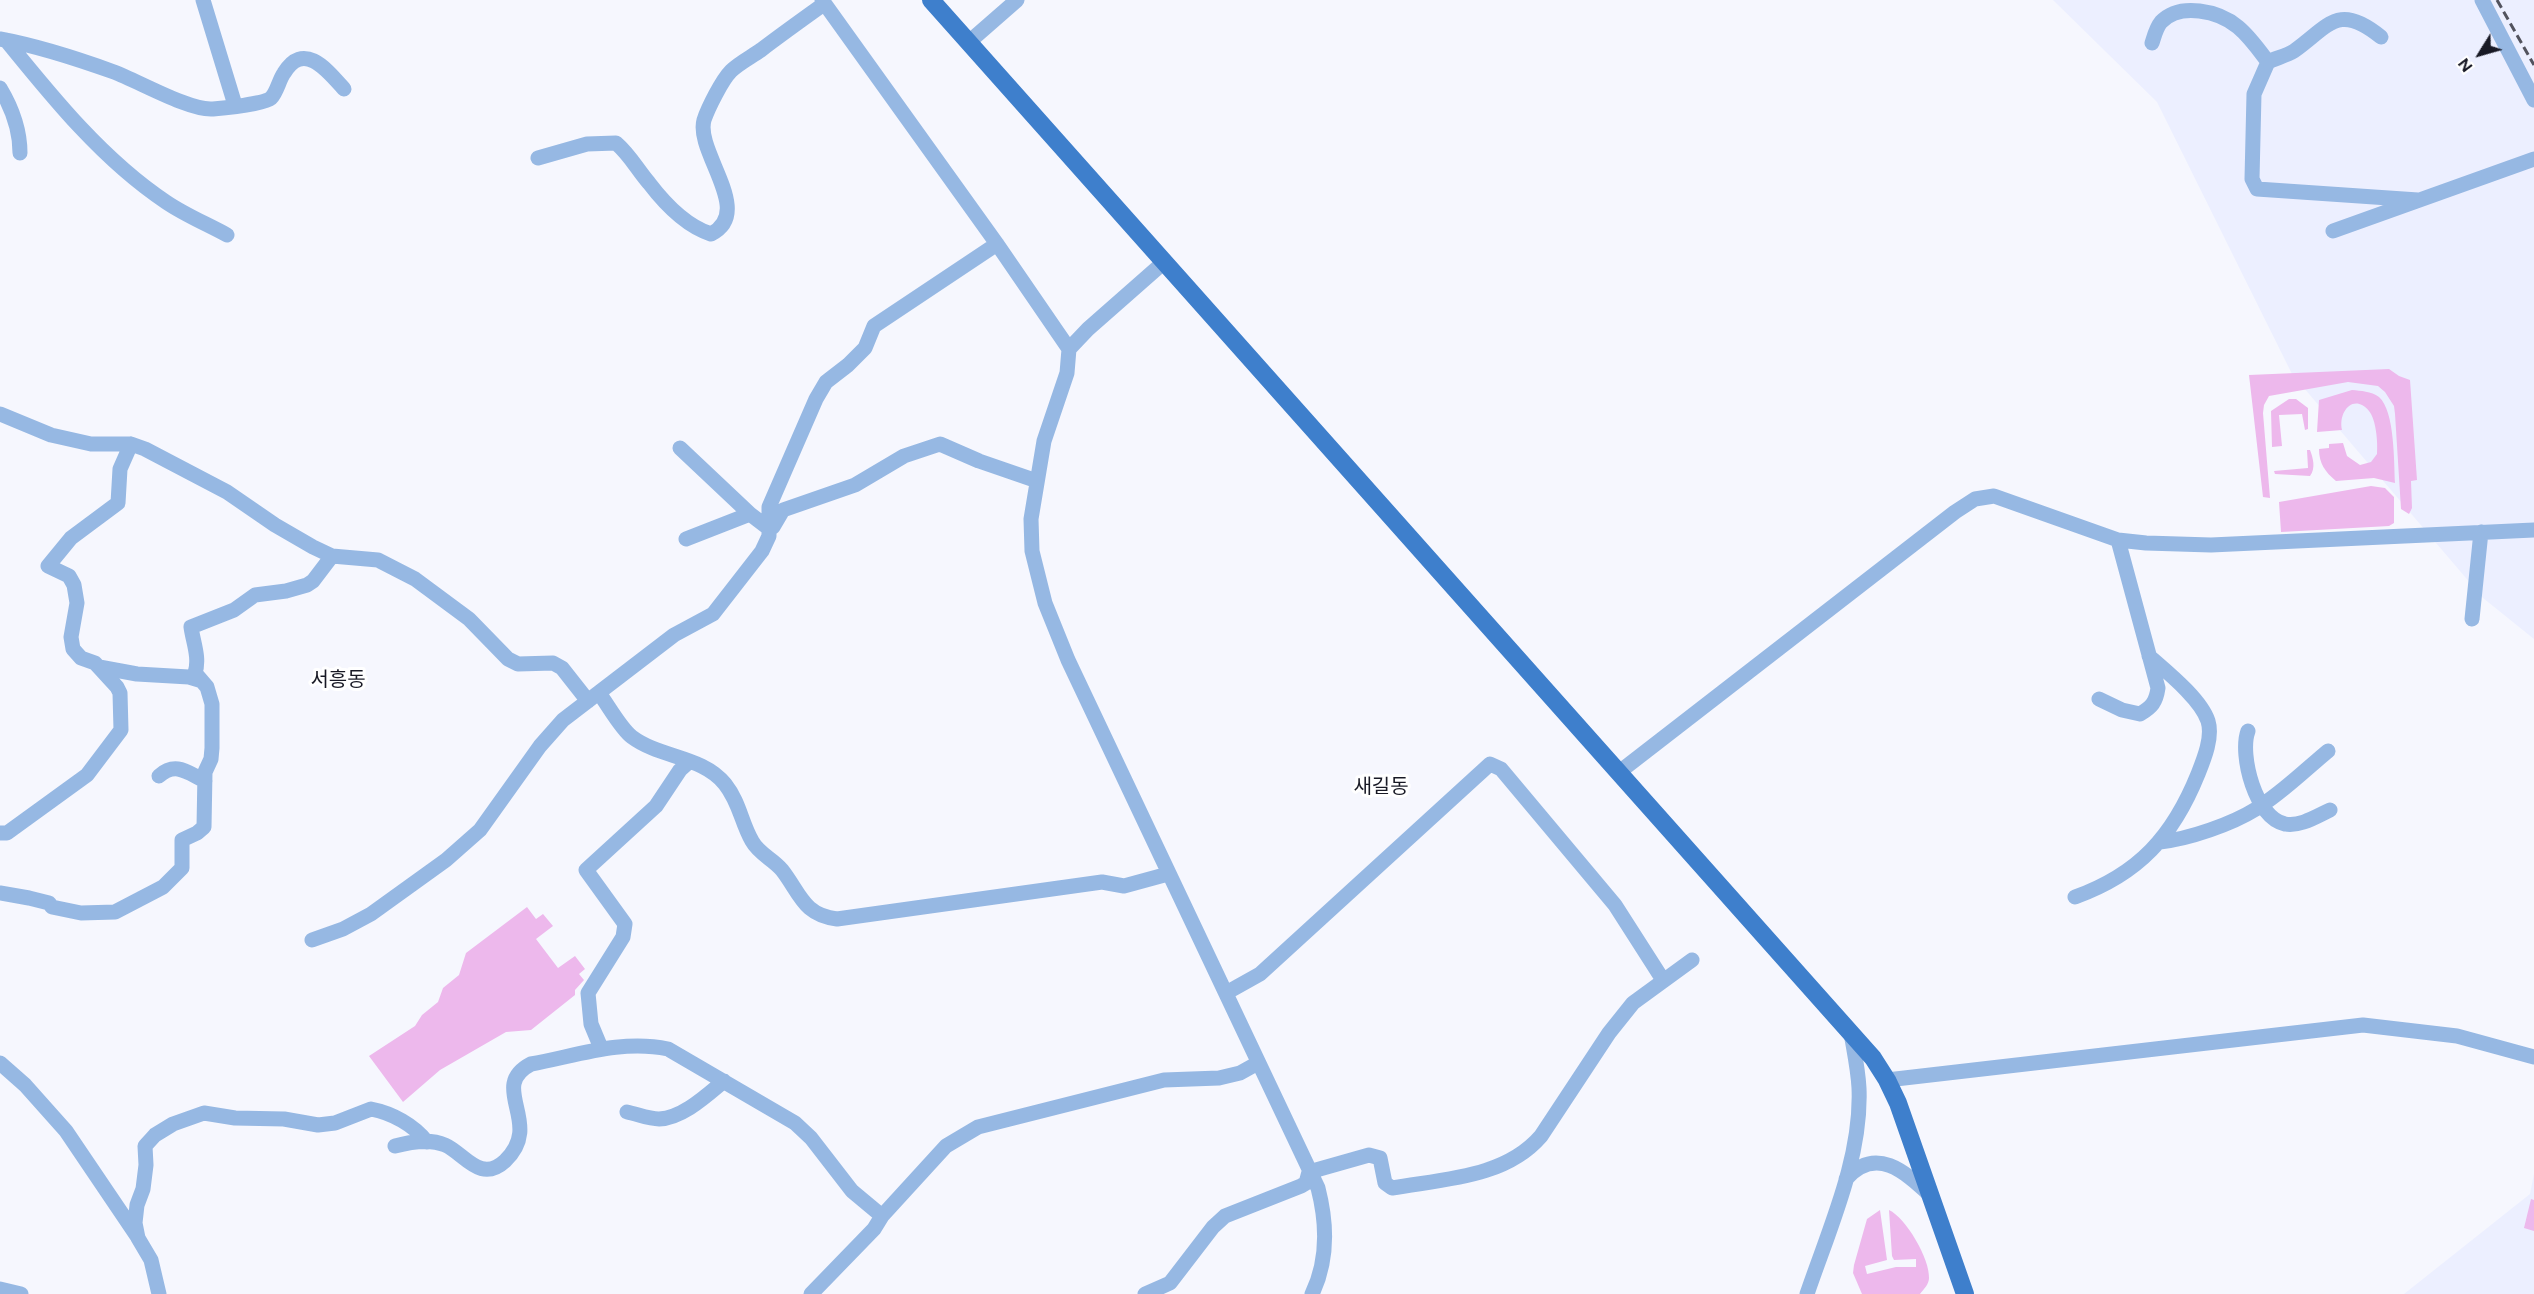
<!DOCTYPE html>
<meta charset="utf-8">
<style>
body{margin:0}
#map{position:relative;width:2534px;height:1294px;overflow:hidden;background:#f6f7fe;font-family:Figtree,sans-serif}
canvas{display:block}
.north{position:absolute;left:2450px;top:24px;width:60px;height:60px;-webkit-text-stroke:4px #fff;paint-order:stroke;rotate:233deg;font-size:16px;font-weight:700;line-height:24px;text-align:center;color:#181925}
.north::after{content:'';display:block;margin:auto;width:21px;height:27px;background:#181925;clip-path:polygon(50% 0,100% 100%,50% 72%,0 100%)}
</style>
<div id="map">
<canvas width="2534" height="1294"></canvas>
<div class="north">N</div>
</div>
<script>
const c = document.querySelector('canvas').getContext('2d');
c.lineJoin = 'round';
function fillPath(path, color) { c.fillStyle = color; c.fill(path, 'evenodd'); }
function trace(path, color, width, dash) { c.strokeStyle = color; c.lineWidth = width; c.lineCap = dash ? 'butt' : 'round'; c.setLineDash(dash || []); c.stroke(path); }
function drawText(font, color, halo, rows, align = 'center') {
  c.font = font + ' Figtree,"Noto Sans KR",sans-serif'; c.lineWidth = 6; c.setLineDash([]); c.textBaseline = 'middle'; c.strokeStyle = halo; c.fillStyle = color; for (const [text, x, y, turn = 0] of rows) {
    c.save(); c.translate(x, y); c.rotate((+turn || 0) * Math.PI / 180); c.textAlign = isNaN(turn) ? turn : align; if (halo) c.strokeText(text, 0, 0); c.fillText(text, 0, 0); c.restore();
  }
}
fillPath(new Path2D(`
 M2053,0H2534V639L2483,598L2292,374L2157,102Z
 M2534,1174V1294H2404L2530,1194Z`), '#ecefff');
fillPath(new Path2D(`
 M2389,369L2399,376L2410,380L2417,480L2411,481L2412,508L2409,514L2401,509L2395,414L2394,406L2385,392L2378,386L2348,382L2269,396L2264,405L2263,413L2270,498L2263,497L2249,375Z
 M2352,390C2361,391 2371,391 2379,397C2395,411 2394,463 2395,483L2374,478L2336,481C2325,472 2319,463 2319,449L2329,448V444L2343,443L2347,456L2360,465L2371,462L2377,454C2378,442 2376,419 2369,411C2354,393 2338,411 2342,430L2317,432L2319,400Z
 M2289,399H2296L2308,408V429L2305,430L2302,414L2279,415L2282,446L2272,447L2271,411Z
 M2307,450H2310C2313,458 2316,468 2310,476L2275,474L2274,471L2308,468Z
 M2371,486L2385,488L2394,497V523L2389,526L2281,532L2279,502Z
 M527,907L536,919L543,914L553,926L536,939L558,968L575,956L585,969L579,974L584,980L575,990V995L531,1030L506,1032L440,1070L403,1102L369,1056L415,1026L422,1015L438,1002L443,988L459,975L466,953Z
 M2531,1199L2534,1200V1231L2524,1228Z
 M1880,1210L1887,1260L1865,1266L1867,1274L1896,1267H1916V1259L1894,1260L1892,1256L1889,1210C1906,1218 1930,1259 1929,1278C1929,1284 1924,1289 1920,1294H1862L1853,1273L1854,1265L1867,1219Z`), '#edb8ec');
trace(new Path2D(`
 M203,0L235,105
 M822,0L997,244L1069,349
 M2482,0L2534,100
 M2381,37C2338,2 2329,26 2294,51C2286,56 2276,58 2268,62L2254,94L2252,179L2257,189L2418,200
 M0,39C38,46 78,59 114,72C138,81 190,111 213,109C224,108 264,104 271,98C277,92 279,80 284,73C304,40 328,71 344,89
 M6,40C53,98 103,160 166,202C185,215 207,224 227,235
 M969,42L1017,0
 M2152,43C2154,37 2156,28 2161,22C2180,2 2219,11 2238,27C2250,37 2259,50 2268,62
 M0,88C12,108 20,130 20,153
 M538,158L587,144L616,143C630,155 637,169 649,183C665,204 686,226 711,234C755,212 695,152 704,120C708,108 722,80 731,71C739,63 751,57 761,50C782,34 803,19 824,4
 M2333,231L2534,159
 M1163,263L1088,329L1069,349L1067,373L1044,441L1031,519L1032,551L1045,603L1068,660L1318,1188C1327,1223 1328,1261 1312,1294
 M0,414L51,435L91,444H131L145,449L227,492L275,525L313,547L332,556L378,560L415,579L469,619L508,659L518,664L553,663L562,668L588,701
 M680,448L750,514
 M686,539L750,514L767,527H773L783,510L855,485L904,456L940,444L979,461L1037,481
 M2472,619L2481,532
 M99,667L137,674L189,677L199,680
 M599,693C608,705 621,729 632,737C660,758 703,756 725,784C740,803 741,822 752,841C759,854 773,859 782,870C800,893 803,915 837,919L1102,882L1124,886L1168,874
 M2099,699L2122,710L2140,714C2152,707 2156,702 2158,688L2118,540
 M2248,731C2239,755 2256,819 2285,824C2300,827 2317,816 2330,810
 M1618,773L1955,512L1975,499L1994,496L2118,540L2146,543L2211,545L2534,530
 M159,776C176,761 188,773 205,781
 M0,833H7L87,775L121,730L120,693L117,687L95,663L81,658L73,649L71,637L77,603L74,585L69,576L48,566L71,538L118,503L120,469L131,444
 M2160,842C2189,839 2232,824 2256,809C2282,793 2305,770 2328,751
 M0,893L29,898L49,903L52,907L81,913L115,912L163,887L182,868V840L197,833L204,827L205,772L211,759L212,748V704L207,687L195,673C200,658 193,642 191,627L234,610L255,595L286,591L307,585L313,581L332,556
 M2075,897C2139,874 2173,836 2198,774C2204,759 2213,737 2208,721C2201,699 2166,671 2149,656
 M312,940L343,929L371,914L446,860L480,830L540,746L563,720L674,635L713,614L762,551L769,536V507L816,399L826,382L848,365L865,348L874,326L997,244
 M1226,993L1260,974L1490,764L1501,769L1615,905L1663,980
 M601,1048L591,1024L588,993L623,937L625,924L586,870L656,806L680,770L689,762
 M0,1063L25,1085L66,1131L137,1236
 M1887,1080L2363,1025L2457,1036L2534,1057
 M627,1112C637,1114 649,1119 659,1119C683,1118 707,1095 724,1081
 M395,1146C410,1142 429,1138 445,1145C464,1153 480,1184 505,1161C545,1123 487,1087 531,1064C576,1056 621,1039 668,1049L795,1123L811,1138L852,1191L882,1216
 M1846,1179C1876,1145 1905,1172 1930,1195
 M0,1289L21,1294
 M159,1294L151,1260L138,1238L135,1223L137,1205L143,1189L146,1165L145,1146L155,1135L173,1124L204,1113L235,1118L284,1119L318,1125L335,1123L371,1109C392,1113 414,1125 427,1142
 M811,1294L874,1229L882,1216L946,1146L978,1127L1164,1080L1219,1078L1240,1073L1258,1063
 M1145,1294L1170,1283L1213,1227L1225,1216L1301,1186L1306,1183L1309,1172L1369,1155L1380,1158L1385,1183L1392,1188C1443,1179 1505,1178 1541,1136L1609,1033L1633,1003L1692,960
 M1807,1294C1829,1229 1862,1158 1859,1088C1858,1069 1854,1051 1851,1033`), '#96b8e3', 15);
trace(new Path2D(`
 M931,0L1873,1058L1887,1080L1898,1103L1965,1294`), '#3e7fcc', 18);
trace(new Path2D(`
 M2497,0L2534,65`), '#52535e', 3, [9, 4.5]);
drawText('20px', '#181925', '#fff', [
 ["서흥동",338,680],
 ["새길동",1381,787]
]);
</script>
